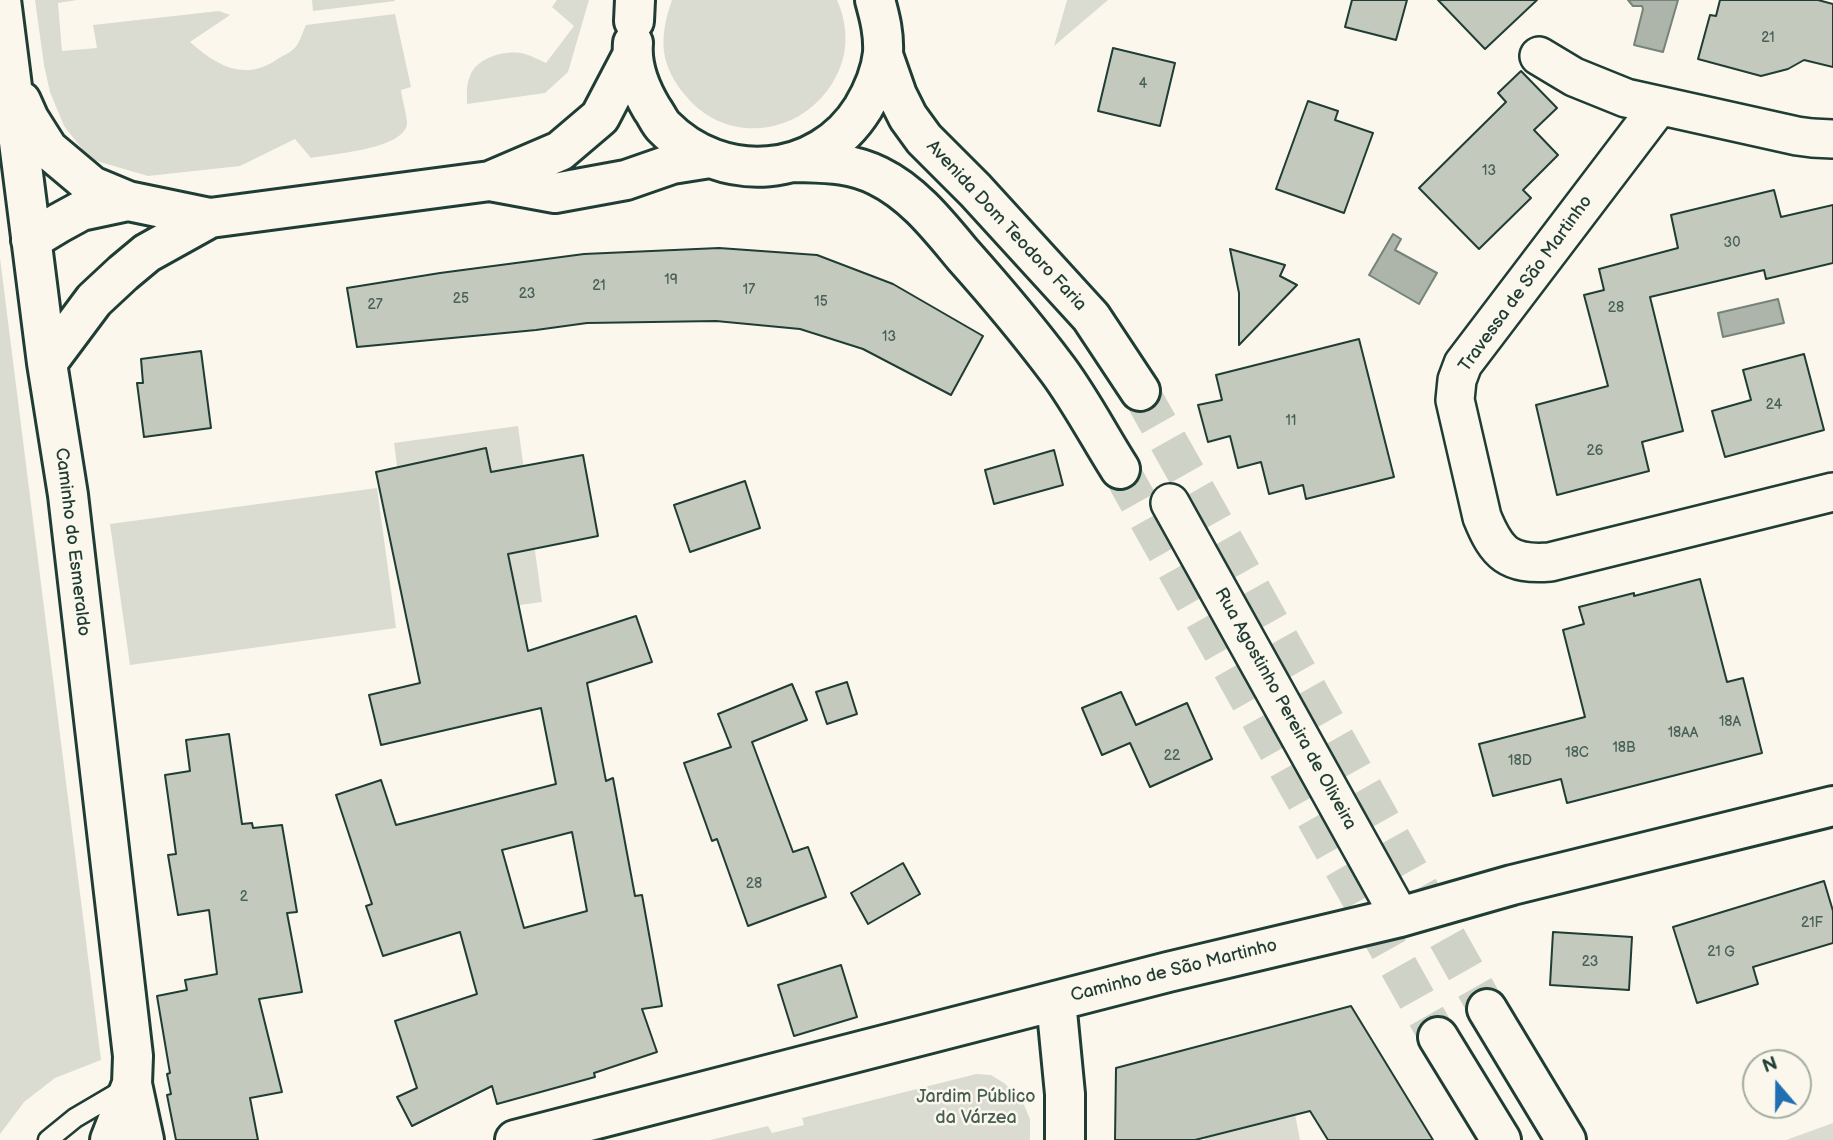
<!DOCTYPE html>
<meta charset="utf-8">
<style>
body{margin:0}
#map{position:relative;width:1833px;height:1140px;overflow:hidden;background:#fbf7ec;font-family:"Balsamiq Sans",sans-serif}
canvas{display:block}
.north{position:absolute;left:1742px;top:1049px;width:70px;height:70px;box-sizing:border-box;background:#fbf7ec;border:2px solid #a3ada2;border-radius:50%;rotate:340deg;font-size:19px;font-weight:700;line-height:28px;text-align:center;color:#1f3d34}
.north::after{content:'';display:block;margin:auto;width:24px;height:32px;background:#1f6fb2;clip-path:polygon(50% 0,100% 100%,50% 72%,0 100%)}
</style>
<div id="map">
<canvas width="1833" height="1140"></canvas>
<div class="north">N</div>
</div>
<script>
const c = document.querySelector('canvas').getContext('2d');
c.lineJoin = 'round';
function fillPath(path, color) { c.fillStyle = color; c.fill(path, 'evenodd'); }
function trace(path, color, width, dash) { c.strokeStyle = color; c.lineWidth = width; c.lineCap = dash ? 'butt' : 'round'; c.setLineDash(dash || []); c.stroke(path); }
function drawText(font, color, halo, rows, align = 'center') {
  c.font = font + ' "Balsamiq Sans",sans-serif'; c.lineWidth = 5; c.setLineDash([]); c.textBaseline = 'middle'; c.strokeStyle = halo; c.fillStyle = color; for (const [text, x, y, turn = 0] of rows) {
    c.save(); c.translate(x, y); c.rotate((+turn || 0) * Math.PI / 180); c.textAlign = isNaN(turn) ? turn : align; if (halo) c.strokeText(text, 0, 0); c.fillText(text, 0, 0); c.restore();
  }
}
fillPath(new Path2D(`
 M35,0H77L58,3L62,51L97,48L93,25L219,11L230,15L190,42C218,67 246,82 279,58C285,55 293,51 297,45C301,39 303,31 306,25L395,14L411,87L401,90C402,99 407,116 407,123C406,149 331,154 311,158L295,139L240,166L148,176L90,159L64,126L50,92L44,65Z
 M312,0H394L395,1L313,11Z
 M557,0H589L568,72L545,93L467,104C467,95 466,85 470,76C477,57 507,49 525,54C532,56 539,60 546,63L574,26L552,7Z
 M672,0H837C849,27 849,56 833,82C801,136 726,146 685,95C675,84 666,67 664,52C662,34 666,17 672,0Z
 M1067,0H1108L1054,46Z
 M0,258L101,1060L55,1078L24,1102L0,1134Z
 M518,426L542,602L417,619L394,443Z
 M377,488L396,628L130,665L110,524Z
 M976,1074L991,1075L1004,1083L1022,1100L1030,1119V1140H710L768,1126L772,1133L804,1125L802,1118Z
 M1295,1114L1300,1140H1205V1137Z
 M1833,1123V1140H1786Z`), '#dbdcd1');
const water = new Path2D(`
 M1628,0H1678L1663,52L1634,45L1643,9L1642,6H1633Z
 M1393,234L1401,239L1395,250L1437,273L1419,304L1369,275Z
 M1778,299L1784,323L1723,337L1718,313Z`);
fillPath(water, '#adb4aa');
trace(water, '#74847b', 2);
const building = new Path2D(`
 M1352,0H1407L1396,40L1345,27Z
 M1438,0H1537L1485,49Z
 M1720,0H1818L1833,4V67L1804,60L1788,69L1761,76L1698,59L1710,15L1716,16Z
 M1113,48L1175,63L1160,126L1098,111Z
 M1521,71L1557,108L1534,130L1558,155L1523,190L1531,198L1479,249L1419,188L1506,102L1498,93Z
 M1308,101L1338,111L1335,120L1373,133L1344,213L1276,189Z
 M1774,190L1781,217L1833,205V263L1766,279L1764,270L1650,297L1683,431L1642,442L1649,471L1557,495L1536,405L1608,386L1584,295L1604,290L1599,269L1678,248L1671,215Z
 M719,248L817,255L893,284L983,336L951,395L863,349L800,329L716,321L587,323L536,330L357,347L347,288L440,273L584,254Z
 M1230,249L1285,265L1280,276L1297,285L1239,345V293Z
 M1359,339L1394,477L1306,499L1303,485L1269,494L1261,462L1238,468L1230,436L1208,442L1198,405L1222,400L1216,375Z
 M201,351L211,428L144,437L137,383H143L141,359Z
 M1804,354L1824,430L1725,457L1712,411L1751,400L1743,370Z
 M486,448L491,472L583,455L598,536L508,554L528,651L636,616L652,662L587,683L606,781L613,778L635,896L642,895L662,1006L642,1009L657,1052L594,1073L595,1077L497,1104L492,1086L412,1126L397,1097L417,1088L395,1021L477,994L460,932L383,956L366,906L372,904L336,795L381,780L396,825L556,784L541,708L381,745L369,695L420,683L376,472ZM572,832L587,911L524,928L502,850Z
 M1054,450L1063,485L994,504L985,470Z
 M745,481L760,528L690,552L674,505Z
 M1700,579L1727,682L1743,678L1762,753L1567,803L1561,779L1493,796L1479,744L1585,717L1563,630L1584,624L1579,607L1634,593V596Z
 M847,682L857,714L827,724L816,692Z
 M792,684L807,720L752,742L793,852L808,847L826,897L748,926L717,839L712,841L684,763L731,747L718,714Z
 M1121,692L1136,725L1187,703L1212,759L1150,787L1130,743L1102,755L1082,708Z
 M229,734L242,824L252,823L253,828L282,825L297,912L287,913L302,992L259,999L282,1092L250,1098L258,1140H176L167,1095L171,1094L167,1074L170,1073L157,996L187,990L185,980L217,974L209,910L178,915L168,855L176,854L165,775L190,771L186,740Z
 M903,863L920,894L868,924L851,893Z
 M1824,881L1833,911V943L1753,967L1758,984L1697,1003L1673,927Z
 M1553,932L1632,937L1629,990L1550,985Z
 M841,965L857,1017L794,1036L778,985Z
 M1351,1006L1433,1140H1328L1310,1111L1195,1140H1115L1116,1068Z`);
fillPath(building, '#c4c9be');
trace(building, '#1f3d34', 2);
trace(new Path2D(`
 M1140,391L1487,1009
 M1120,469L1438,1037`), '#cfd2c7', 38, [38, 19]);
const lane = new Path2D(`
 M48,1140L75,1118L126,1088`);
const street = new Path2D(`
 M1539,56L1574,77L1626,98L1797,136L1812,138L1833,139
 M1659,106L1463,364L1457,380L1455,400L1482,517C1497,554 1509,565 1550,562L1833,492
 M1170,503L1400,917`);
const secondary = new Path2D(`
 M1,0L47,363L68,495L133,1056L132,1084L144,1140
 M633,43C631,66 640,89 652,109C656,114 659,122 664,127C722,186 819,179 863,108C873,91 881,72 883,53C884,34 880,18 875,0
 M883,55L897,95L908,117L924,139L975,190L1091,317L1140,391
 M21,101L29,119L48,149L92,186L128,201L210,218L490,181L560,151L600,117L632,56
 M795,162C825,163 850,162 878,176C913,193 938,225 963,255C996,292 1028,330 1058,370C1081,401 1099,436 1120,469
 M490,181L555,193L626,180L672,164L710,158
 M31,240L59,223L81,211L128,201
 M47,363L94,300L123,273L147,253L210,218
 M1056,1001L1065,1094V1140
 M1487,1009L1566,1140
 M1438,1037L1501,1140
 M110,1140L132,1084
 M515,1140L1168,972L1400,917L1512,885L1833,806`);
const highway = new Path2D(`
 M634,21L635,0`);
trace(lane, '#1f3d34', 23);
trace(street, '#1f3d34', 42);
trace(secondary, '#1f3d34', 44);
trace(highway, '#1f3d34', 44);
trace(lane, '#fbf7ec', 18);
trace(street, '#fbf7ec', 37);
trace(secondary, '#fbf7ec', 38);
trace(highway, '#fbf7ec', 38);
drawText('14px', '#486056', null, [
 ["21",1768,38],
 ["4",1143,84],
 ["13",1489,171],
 ["30",1732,243],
 ["19",671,280],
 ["21",599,286],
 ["17",749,290],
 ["23",527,294],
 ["25",461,299],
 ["15",821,302],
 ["27",375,305],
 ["28",1616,308],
 ["13",889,337],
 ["24",1774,405],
 ["11",1291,421],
 ["26",1595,451],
 ["18A",1730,722],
 ["18AA",1683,733],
 ["18B",1624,748],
 ["18C",1577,753],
 ["22",1172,756],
 ["18D",1520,761],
 ["28",754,884],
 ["2",244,897],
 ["21F",1812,923],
 ["21 G",1721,952],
 ["23",1590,962]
]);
drawText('18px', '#1f3d34', '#fbf7ec', [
 ["Avenida Dom Teodoro Faria",1006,226,47],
 ["Travessa de São Martinho",1526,284,-54],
 ["Caminho do Esmeraldo",72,542,83],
 ["Rua Agostinho Pereira de Oliveira",1285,709,61],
 ["Caminho de São Martinho",1174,971,-14]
]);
drawText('18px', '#455d53', '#fbf7ec', [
 ["Jardim Público",976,1097],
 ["da Várzea",976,1118]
]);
</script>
